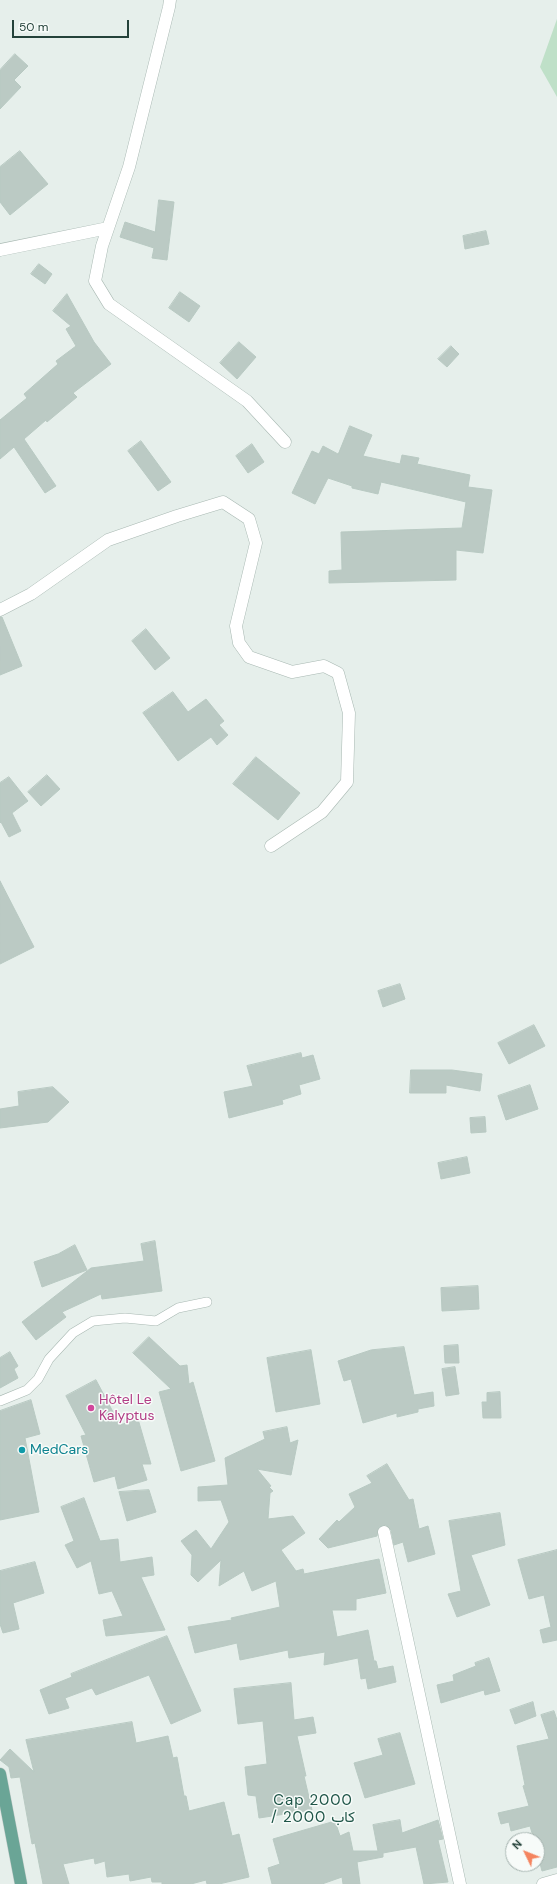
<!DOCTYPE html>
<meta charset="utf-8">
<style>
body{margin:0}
#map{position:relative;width:557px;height:1884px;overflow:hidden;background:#e6efeb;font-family:"DM Sans",sans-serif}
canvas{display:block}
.north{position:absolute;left:505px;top:1832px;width:40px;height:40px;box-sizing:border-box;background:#f7fbf9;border:1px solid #a3b1ad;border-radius:50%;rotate:313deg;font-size:11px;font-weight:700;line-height:16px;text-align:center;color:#24423a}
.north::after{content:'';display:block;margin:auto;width:14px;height:18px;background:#f4845f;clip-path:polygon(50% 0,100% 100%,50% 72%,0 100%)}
.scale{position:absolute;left:12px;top:20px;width:117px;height:18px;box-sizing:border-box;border:2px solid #24423a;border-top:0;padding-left:5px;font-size:12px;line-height:14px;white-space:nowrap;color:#24423a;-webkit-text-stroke:3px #f7fbf9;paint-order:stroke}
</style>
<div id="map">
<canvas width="557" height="1884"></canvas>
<div class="north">N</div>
<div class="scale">50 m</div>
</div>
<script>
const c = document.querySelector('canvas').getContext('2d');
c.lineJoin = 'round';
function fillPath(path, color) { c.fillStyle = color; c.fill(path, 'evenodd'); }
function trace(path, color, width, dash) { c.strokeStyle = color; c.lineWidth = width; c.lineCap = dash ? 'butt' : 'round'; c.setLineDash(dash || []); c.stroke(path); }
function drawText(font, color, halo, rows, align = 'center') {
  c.font = font + ' "DM Sans",Vazirmatn,sans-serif'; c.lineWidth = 3; c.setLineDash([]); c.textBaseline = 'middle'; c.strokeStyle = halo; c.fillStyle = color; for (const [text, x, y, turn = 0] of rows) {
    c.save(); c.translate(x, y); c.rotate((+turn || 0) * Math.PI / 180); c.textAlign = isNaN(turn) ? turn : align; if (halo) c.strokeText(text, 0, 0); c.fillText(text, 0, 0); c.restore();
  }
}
fillPath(new Path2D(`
 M557,19V97L540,67Z`), '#bfe0c8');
const building = new Path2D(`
 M15,54L28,66L14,80L21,87L0,109V70Z
 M20,151L48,184L10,215L0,202V167Z
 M159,200L174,202L167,260L152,258L154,248L120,237L125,222L155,232Z
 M486,231L489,244L465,249L463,236Z
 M39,264L52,274L45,284L31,274Z
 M180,292L200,306L189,322L169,308Z
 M67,294L94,342L111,364L73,393L77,397L47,422L46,420L24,439L56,486L45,493L14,447L0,459V420L27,398L24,394L58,364L56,361L76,346L66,329L71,326L53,311Z
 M239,342L256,357L237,379L220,363Z
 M451,346L459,354L447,367L438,359Z
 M350,426L372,435L363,456L400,464L402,455L419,458L417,464L470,475L468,487L492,490L483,553L456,550V580L329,583V571L342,570L341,532L462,528L466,502L381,482L378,494L352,488V486L328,478L315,504L292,493L312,451L319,454L323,446L338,454Z
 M141,441L171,482L158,491L128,451Z
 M252,444L264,462L248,473L236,456Z
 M0,617H2L22,666L0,675Z
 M146,629L170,658L155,670L132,641Z
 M173,692L188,712L206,699L224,721L219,725L228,735L217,745L211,737L178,761L143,713Z
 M256,757L300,793L278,820L233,784Z
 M47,775L60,789L41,806L28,792Z
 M9,777L28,801L12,813L21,831L9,837L1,822L0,823V783Z
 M0,881L34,947L0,964Z
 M400,984L405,999L383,1007L378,991Z
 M534,1025L545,1046L509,1064L498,1043Z
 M301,1053L302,1058L313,1055L320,1079L299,1085L301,1094L282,1100L283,1104L229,1118L224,1092L253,1086L247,1066Z
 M411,1070H452L482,1074L480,1091L446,1085V1093H410Z
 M530,1085L538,1109L506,1120L498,1096Z
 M53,1087L69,1102L48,1122L0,1128V1109L19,1106L18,1092Z
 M485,1117L486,1132L471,1133L470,1118Z
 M467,1157L470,1173L441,1179L438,1163Z
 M155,1241L162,1291L102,1299L101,1294L62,1312L66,1317L36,1340L22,1322L91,1268L144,1261L141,1244Z
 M75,1245L87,1270L42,1287L34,1262L58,1254Z
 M478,1286L479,1309L442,1311L441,1288Z
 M149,1337L180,1366L187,1365L189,1384L193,1382L215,1461L181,1471L159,1392L171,1389L133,1353Z
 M458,1345L459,1363H445L444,1346Z
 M404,1347L414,1395L433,1392L434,1406L418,1409V1412L397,1417V1413L363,1423L351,1379L344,1381L338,1361L371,1350Z
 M311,1350L320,1404L276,1412L267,1358Z
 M10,1352L18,1366L14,1369L18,1378L0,1388V1358Z
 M455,1367L459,1394L446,1396L442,1369Z
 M96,1380L120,1425L138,1419L151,1464H142L147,1480L118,1489L115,1476L94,1482L81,1436L86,1435L66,1396Z
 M500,1392L501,1418H483L482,1402H487V1393Z
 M31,1400L40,1434L25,1438L39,1512L0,1520V1411Z
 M287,1427L290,1443L298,1440L291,1475L257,1469L271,1486L269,1487L273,1491L270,1493L268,1519L293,1516L305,1533L281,1550L296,1571L303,1569L304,1574L379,1559L386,1593L356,1599V1610H332L337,1637L368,1630L374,1661H376L378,1669L393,1666L396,1682L368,1689L366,1678L361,1679L358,1658L324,1665L325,1652L289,1658L288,1650L240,1660L237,1643L195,1653L188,1627L232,1620L231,1618L280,1607L276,1581L252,1591L244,1571L219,1586L221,1560L198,1582L191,1575L192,1555L181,1541L196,1530L211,1549L229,1522L221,1500L198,1501V1487L228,1485L225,1458L265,1439L263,1432Z
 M387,1464L409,1500L413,1499L419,1529L428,1526L435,1554L408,1562L403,1542L394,1545L391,1530L386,1525L379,1527L377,1536L328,1548L319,1539L337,1520L339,1522L355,1507L349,1494L372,1483L367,1476Z
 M149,1490L156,1512L127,1521L119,1492Z
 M84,1498L100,1541L118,1539L120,1562L152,1557L154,1575L141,1577L165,1630L106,1636L103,1620L123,1616L112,1591L99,1594L91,1561L77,1568L65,1545L74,1541L61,1507Z
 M500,1513L505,1545L471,1555L490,1605L457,1617L448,1594L461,1591L449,1521Z
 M557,1550V1640L543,1643L540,1630L551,1627L544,1595L529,1599L518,1560Z
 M35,1562L44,1593L13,1603L19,1629L3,1633L0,1624V1571Z
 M167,1636L201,1711L171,1724L149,1675L96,1695L92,1688L65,1698L69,1708L49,1714L40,1690L72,1677L71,1674Z
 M489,1658L500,1691L485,1695L484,1690L441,1703L437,1685L454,1681L453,1675L476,1666L475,1663Z
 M291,1683L294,1720L313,1717L316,1733L297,1736L306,1776H304L312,1810L259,1818L256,1796L248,1795L245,1767L267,1764L263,1721L238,1724L234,1689Z
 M533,1702L536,1716L515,1724L510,1710Z
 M554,1711L557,1720V1867L542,1871L537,1852V1840H534L530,1826L511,1831L509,1822L501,1824L498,1813L529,1806L523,1786L525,1785L517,1746L549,1739L541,1715Z
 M132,1722L136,1743L168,1736L173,1758L177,1757L184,1796H186L189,1811L224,1802L232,1836L239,1834L249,1877L219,1884H207L206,1880L191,1884H162V1882H152L151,1877L130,1881L129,1874L107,1877L105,1861L95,1864L94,1858L63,1864L69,1884H43L35,1843L32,1844L20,1777L11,1778L9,1767L0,1760L10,1749L34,1772L26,1740Z
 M400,1733L415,1784L365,1798L354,1763L383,1755L378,1739Z
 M400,1820L402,1833L438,1820L443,1839L438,1840L448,1882L424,1884L416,1847L383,1853V1857L357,1862L360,1884H343L342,1877L322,1884H272L268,1868L280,1864L273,1839L335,1821L340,1836L349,1832L353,1851H378L373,1825Z`);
fillPath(building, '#bbcac4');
trace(building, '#b8c9c2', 1);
const lane = new Path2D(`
 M0,1401L27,1390L38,1379L49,1359L73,1333L93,1321L125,1318L156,1321L178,1308L207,1302`);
const street = new Path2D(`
 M170,0L169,7L129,167L102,246L95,281L109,304L247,401L285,442
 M0,250L108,228
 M0,610L31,594L108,540L177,516L223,502L249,519L256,543L236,626L239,643L249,657L292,672L324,666L338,673L349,713L347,782L322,812L271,846
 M384,1532L460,1884
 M543,1884L557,1880`);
const primary = new Path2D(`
 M0,1774L21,1884`);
trace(lane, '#a8b8b2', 10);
trace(street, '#a8b8b2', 13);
trace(primary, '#c2cac8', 13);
trace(lane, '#fff', 9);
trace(street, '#fff', 12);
trace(primary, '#6aa596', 12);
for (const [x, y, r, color] of [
 [91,1408,4,"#d1479c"],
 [22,1450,4,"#0f9aa8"]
]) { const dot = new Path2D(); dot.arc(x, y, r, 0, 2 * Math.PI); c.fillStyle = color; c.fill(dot); trace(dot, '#f7fbf9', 1.5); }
drawText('14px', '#b23c85', '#f7fbf9', [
 ["Hôtel Le",99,1400],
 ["Kalyptus",99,1416]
], 'left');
drawText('14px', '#0d838f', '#f7fbf9', [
 ["MedCars",30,1450]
], 'left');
c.letterSpacing = '1px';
drawText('15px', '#1f5548', '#f7fbf9', [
 ["Cap 2000",313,1801],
 ["/ كاب 2000",313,1818]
]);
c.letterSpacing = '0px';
</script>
